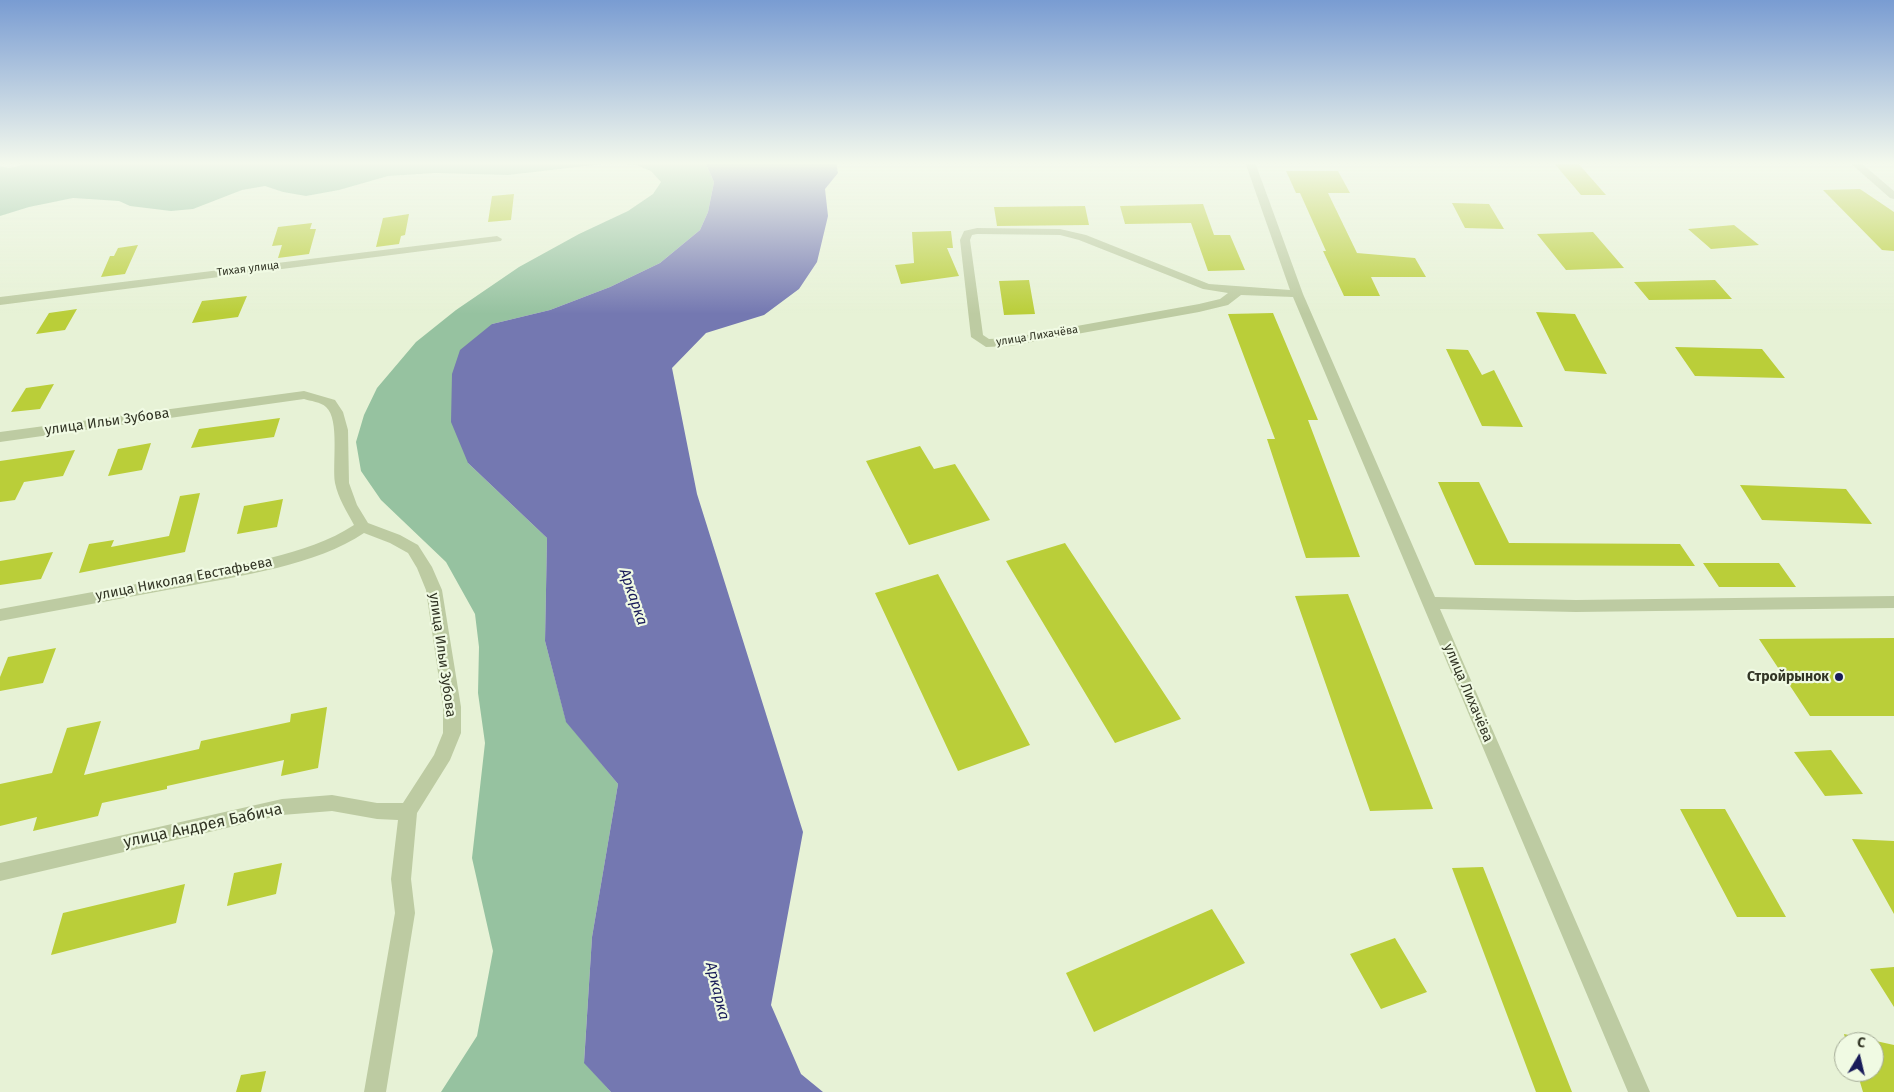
<!DOCTYPE html>
<meta charset="utf-8">
<style>
body{margin:0}
#map{position:relative;width:1894px;height:1092px;overflow:hidden;background:#e7f2d6;font-family:"Fira Sans",sans-serif}
canvas{display:block}
.north{position:absolute;left:1834px;top:1032px;width:50px;height:50px;box-sizing:border-box;background:#f0fae3;border:1px solid #a4ab97;border-radius:50%;rotate:9deg;font-size:14px;font-weight:700;line-height:20px;text-align:center;color:#323525}
.north::after{content:'';display:block;margin:auto;width:18px;height:22px;background:#181b59;clip-path:polygon(50% 0,100% 100%,50% 72%,0 100%)}
</style>
<div id="map">
<canvas width="1894" height="1092"></canvas>
<div class="north">С</div>
</div>
<script>
const c = document.querySelector('canvas').getContext('2d');
c.lineJoin = 'round';
function fillPath(path, color) { c.fillStyle = color; c.fill(path, 'evenodd'); }
function trace(path, color, width, dash) { c.strokeStyle = color; c.lineWidth = width; c.lineCap = dash ? 'butt' : 'round'; c.setLineDash(dash || []); c.stroke(path); }
function drawText(font, color, halo, rows, align = 'center') {
  c.font = font + ' "Fira Sans",sans-serif'; c.lineWidth = 4.5; c.setLineDash([]); c.textBaseline = 'middle'; c.strokeStyle = halo; c.fillStyle = color; for (const [text, x, y, turn = 0] of rows) {
    c.save(); c.translate(x, y); c.rotate((+turn || 0) * Math.PI / 180); c.textAlign = isNaN(turn) ? turn : align; if (halo) c.strokeText(text, 0, 0); c.fillText(text, 0, 0); c.restore();
  }
}
fillPath(new Path2D(`
 M33,162H705L714,182L708,212L700,230L660,263L610,287L550,310L492,324L468,463L547,538L545,641L566,721L618,784L592,937L584,1062L611,1092H441L477,1036L493,951L472,858L485,743L478,693L479,647L475,614L446,562L381,500L361,471L356,442L364,415L377,388L416,342L456,310L519,267L579,234L628,211L653,194L661,182L651,171L636,165L612,163L508,175L435,173L388,176L339,190L306,196L283,192L265,186L242,190L193,209L171,211L130,206L119,201L73,198L29,207L0,216V166L10,168Z`), '#96c2a0');
fillPath(new Path2D(`
 M705,162H836L838,173L825,189L828,216L817,262L799,289L764,315L706,333L672,368L697,494L803,832L771,1005L801,1074L823,1092H611L584,1063L592,937L618,784L566,722L545,641L547,538L468,463L451,422L452,374L460,350L492,324L550,310L610,287L660,263L700,230L708,212L714,182Z`), '#7478b1');
fillPath(new Path2D(`
 M1553,162H1577L1606,195H1581Z
 M1286,171H1338L1350,193H1328L1357,253L1415,258L1426,277H1371L1380,296H1344L1323,251H1326L1300,193H1296Z
 M1860,189L1894,212V251L1882,250L1823,190Z
 M514,194L511,220L488,222L492,196Z
 M1452,203L1489,204L1504,229L1465,228Z
 M1203,204L1214,235H1230L1245,270L1208,271L1191,223L1125,224L1120,206Z
 M1085,206L1089,225L997,226L994,207Z
 M409,214L405,235L401,236L399,244L376,247L383,218Z
 M312,223L310,229H316L309,254L278,258L282,245L272,246L278,227Z
 M1734,225L1759,245L1711,249L1688,229Z
 M951,231L953,248H947L959,276L901,284L895,265L914,263L912,232Z
 M1593,232L1624,268L1566,270L1537,234Z
 M138,245L125,274L101,277L110,256H114L118,248Z
 M1029,280L1035,314L1004,315L999,281Z
 M1715,280L1732,299L1649,300L1634,282Z
 M247,296L238,317L192,323L202,301Z
 M77,309L65,330L36,334L49,313Z
 M1536,312L1575,314L1607,374L1565,371Z
 M1273,313L1318,420H1308L1360,557L1306,558L1267,439H1275L1228,314Z
 M1675,347L1762,349L1785,378L1695,376Z
 M1446,349L1468,350L1482,375L1494,370L1523,427L1482,426Z
 M54,384L40,409L11,412L26,388Z
 M280,418L274,437L191,448L199,429Z
 M151,443L142,470L108,476L118,449Z
 M920,446L934,469L955,464L990,520L909,545L866,461Z
 M75,450L63,476L24,482L15,500L0,502V461Z
 M1438,482H1479L1509,543L1680,544L1695,566L1475,565Z
 M1740,485L1846,489L1872,524L1762,520Z
 M200,493L185,552L79,573L89,544L114,540L111,547L169,536L180,496Z
 M283,499L277,527L237,534L244,506Z
 M1065,543L1181,719L1115,743L1006,561Z
 M53,552L41,579L0,585V561Z
 M1703,563H1779L1796,587H1719Z
 M938,574L1030,745L958,771L875,593Z
 M1348,594L1433,809L1370,811L1295,596Z
 M1894,638V716H1810L1759,639Z
 M56,648L43,683L0,691V677L8,657Z
 M327,707L318,768L281,776L284,760L167,786V789L102,803L98,816L33,831L37,817L0,826V784L52,773L67,728L101,721L84,775L199,749L201,741L290,722L291,714Z
 M1831,750L1863,794L1825,796L1794,752Z
 M1680,809H1725L1786,917H1737Z
 M1852,839L1894,841V914Z
 M282,863L276,894L227,906L234,873Z
 M1483,867L1572,1092H1536L1452,868Z
 M185,884L176,923L51,955L63,913Z
 M1212,909L1245,963L1094,1032L1066,973Z
 M1395,938L1427,992L1381,1009L1350,954Z
 M1894,967V1007L1870,969Z
 M1844,1034L1894,1045V1092H1863L1857,1072H1874V1042H1846Z
 M266,1071L261,1092H236L241,1075Z`), '#bace39');
fillPath(new Path2D(`
 M1245,162H1255L1303,294L1435,597L1576,600L1894,596V608L1576,612L1440,609L1650,1092H1628L1293,297L1241,295L1228,305L1199,312L1010,346L986,347L971,337L960,240L964,231L977,228L1060,229L1086,235L1209,284L1290,290ZM977,234L1060,235L1079,240L1203,289L1228,293L1220,299L1199,304L1010,338L989,339L983,335L970,240L972,235Z
 M1684,162H1695L1690,165Z
 M1849,162H1860L1894,191V199L1890,198Z
 M497,236L502,239L501,241L0,305V297Z
 M304,391L335,400L343,412L348,430L349,483L357,505L368,523L400,535L418,545L432,567L442,590L461,707V733L450,760L417,813L411,879L415,913L386,1092H364L395,913L391,879L398,820L377,819L332,811L282,815L0,881V863L282,799L332,795L377,803H403L434,755L443,733V707L426,590L417,568L408,553L390,543L364,533C317,565 239,576 183,587C122,598 61,610 0,621V609C60,598 120,587 180,576C235,565 307,556 354,525C347,512 338,498 335,483C332,465 340,419 326,407C321,402 310,401 304,399L0,442V432Z`), '#bdcba2');
const sky = c.createLinearGradient(0, 0, 0, 314);
sky.addColorStop(0, '#799cd2');
sky.addColorStop(0.52, '#f4f9ed');
sky.addColorStop(1, '#f4f9ed00');
c.fillStyle = sky;
c.fillRect(0, 0, 1894, 314);
for (const [x, y, r, color] of [
 [1839,677,5,"#181b59"]
]) { const dot = new Path2D(); dot.arc(x, y, r, 0, 2 * Math.PI); c.fillStyle = color; c.fill(dot); trace(dot, '#f0fae3', 2); }
drawText('11px', '#323525', '#f0fae3', [
 ["Тихая улица",248,269,-7],
 ["улица Лихачёва",1037,336,-9]
]);
drawText('14px', '#323525', '#f0fae3', [
 ["улица Ильи Зубова",107,422,-8],
 ["улица Николая Евстафьева",184,579,-11],
 ["улица Ильи Зубова",442,655,82],
 ["улица Лихачёва",1468,693,67]
]);
drawText('bold 14px', '#323525', '#f0fae3', [
 ["Стройрынок",1829,677]
], 'right');
drawText('italic 15px', '#181b59', '#f0fae3', [
 ["Аркарка",633,597,71],
 ["Аркарка",717,991,76]
]);
drawText('16px', '#323525', '#f0fae3', [
 ["улица Андрея Бабича",203,826,-12]
]);
</script>
